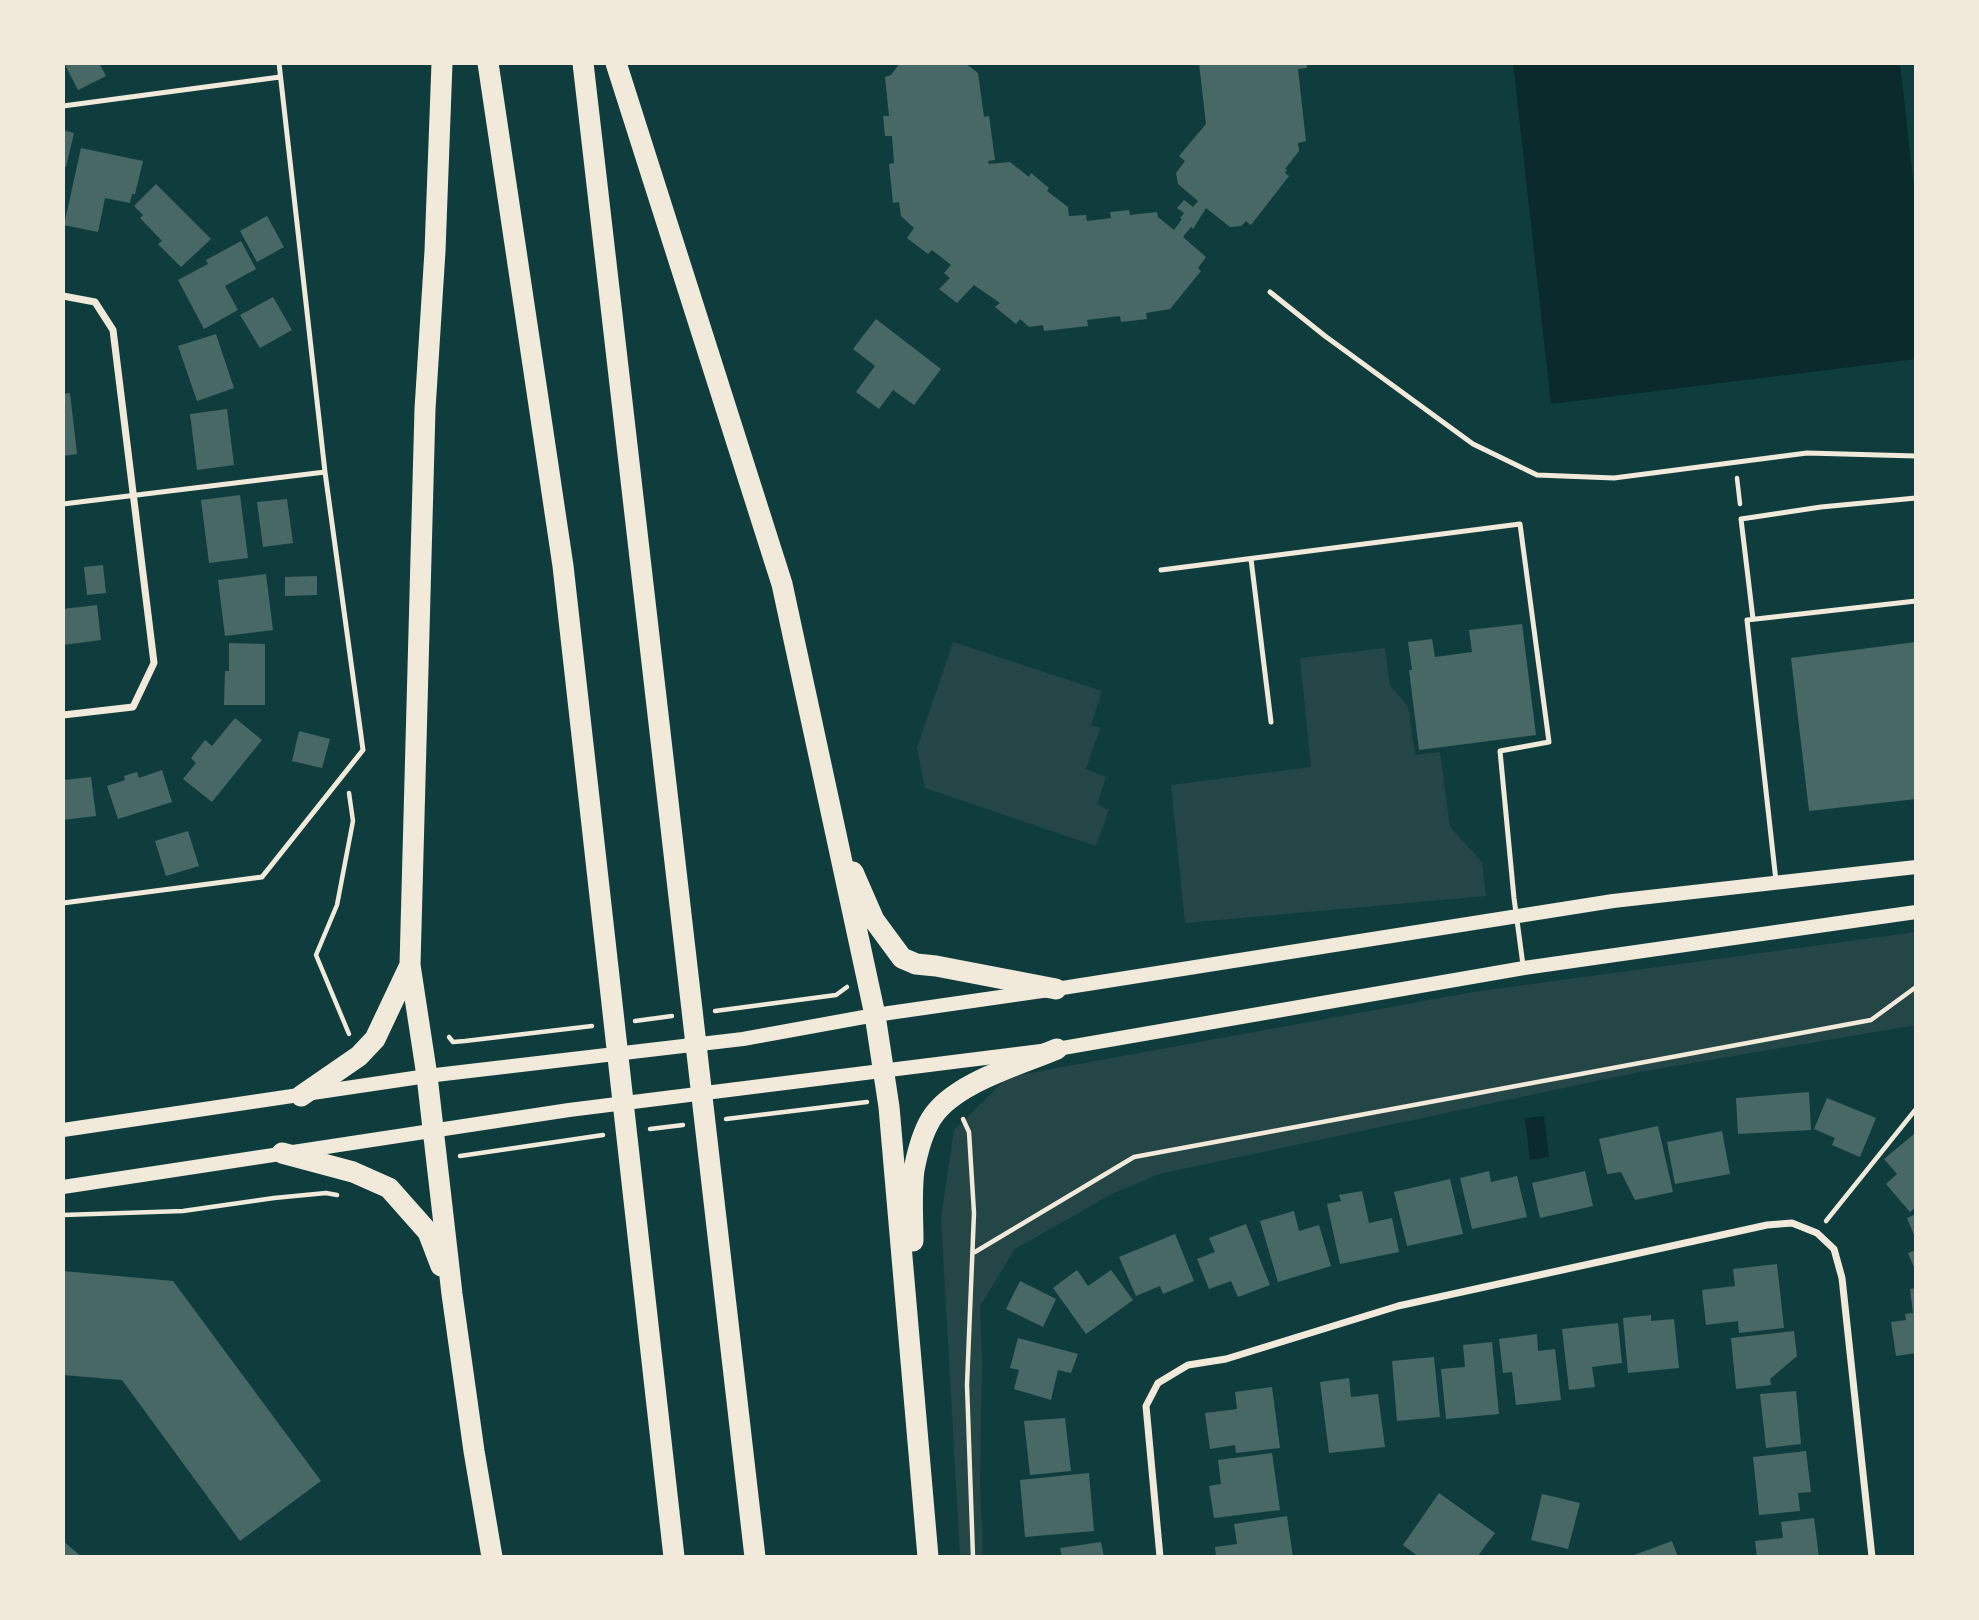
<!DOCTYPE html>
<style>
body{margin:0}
#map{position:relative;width:1979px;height:1620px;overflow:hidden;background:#0f3d3e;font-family:"IBM Plex Sans",sans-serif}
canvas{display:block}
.frame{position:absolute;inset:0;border:65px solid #f1e9da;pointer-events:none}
</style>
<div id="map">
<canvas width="1979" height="1620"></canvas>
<div class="frame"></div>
</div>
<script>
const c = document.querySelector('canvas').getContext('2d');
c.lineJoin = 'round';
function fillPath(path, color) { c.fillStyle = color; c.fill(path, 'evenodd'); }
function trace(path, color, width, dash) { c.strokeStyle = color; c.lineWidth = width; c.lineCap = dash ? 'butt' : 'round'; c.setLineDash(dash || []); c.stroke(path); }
fillPath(new Path2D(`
 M953,642L1102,691L1091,725L1100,728L1086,769L1106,777L1097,805L1109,810L1096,846L925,788L917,748Z
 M1385,648L1390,686L1408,706L1415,755L1440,752L1450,827L1482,862L1486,896L1185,923L1171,785L1311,767L1300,658Z
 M1916,932V1025L1639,1072L1159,1174L1112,1194L1015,1249L980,1306L982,1361L980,1482L983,1557H960L941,1218L954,1130L1008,1077L1473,992Z`), '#244646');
fillPath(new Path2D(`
 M1513,63H1900L1916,205V359L1551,404Z
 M1544,1116L1549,1157L1530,1160L1525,1118Z`), '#0a2a2b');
fillPath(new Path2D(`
 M64,63H99L106,76L78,90Z
 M900,63H965L978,73L984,117L989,116L995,160L988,161L989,164L1010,162L1029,177L1031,173L1049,188L1047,191L1068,207L1069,216L1086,215L1087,221L1111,218L1110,212L1129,210L1130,215L1157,212L1158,217L1174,230L1182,219L1180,218L1184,213L1177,208L1184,200L1193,207L1198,201L1178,184L1176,173L1185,161L1179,156L1206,124L1199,63H1307V68L1298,69L1306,141L1298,143L1299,151L1285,169L1287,170L1285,173L1289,176L1251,225L1246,221L1241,226L1230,227L1206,208L1193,229L1191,227L1183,237L1206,257L1198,268L1201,271L1170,309L1146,313L1147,319L1121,322L1120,316L1087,320L1088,326L1044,331L1043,325L1029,327L1020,319L1016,324L995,307L1000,303L974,285L957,303L939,289L950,278L944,273L951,265L932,250L928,254L907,238L914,228L901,216L899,202L893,203L889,164L894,163L892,136H885L883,116H889L885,77L891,75Z
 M63,130L74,133L66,167L63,166Z
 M81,148L143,161L135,194H132L130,203L105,198L98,232L64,225Z
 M156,184L211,239L181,267L158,244L162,241L140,218L143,215L134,206Z
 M267,216L284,247L257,262L240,231Z
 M241,241L256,269L225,286L238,310L204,329L178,280L208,264L206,260Z
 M273,297L292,330L260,348L240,315Z
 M876,319L941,369L914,405L893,390L879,409L856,392L875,366L853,349Z
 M216,334L234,388L197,401L178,346Z
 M70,393L77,454L63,456V394Z
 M227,409L234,465L197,470L190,414Z
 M240,495L248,558L209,563L201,500Z
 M287,499L293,543L263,547L257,502Z
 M103,565L106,593L87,595L84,567Z
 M266,574L273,630L225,636L218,580Z
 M317,576V595L285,596V577Z
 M97,605L101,640L63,645V609Z
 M1522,624L1536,735L1419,750L1409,670H1412L1408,642L1432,639L1435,657L1472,652L1469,630Z
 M1916,642V799L1809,811L1791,658Z
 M229,643L265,644V705H224L225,671H229Z
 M235,718L262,740L212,802L183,779L196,763L191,758L205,740L212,746Z
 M299,731L330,739L322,768L292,761Z
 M162,770L172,802L118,819L107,786L125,780L124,776L137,772L139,778Z
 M91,777L96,816L63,820V780Z
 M188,831L199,866L166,876L155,841Z
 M1809,1092L1811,1130L1738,1134L1736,1098Z
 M1827,1098L1876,1118L1860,1157L1832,1145L1835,1138L1814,1129Z
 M1658,1126L1673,1192L1635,1200L1621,1172L1607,1174L1599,1139Z
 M1722,1131L1730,1174L1675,1184L1667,1142Z
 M1914,1134L1916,1207L1910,1212L1886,1184L1897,1174L1884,1159Z
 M1489,1171L1491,1182L1517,1176L1527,1217L1472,1229L1460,1178Z
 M1585,1171L1593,1206L1540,1218L1532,1183Z
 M1450,1179L1463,1234L1407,1246L1394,1192Z
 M1362,1191L1369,1223L1392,1218L1399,1252L1340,1264L1327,1204L1341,1201L1339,1195Z
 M1294,1211L1299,1231L1319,1225L1331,1266L1278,1282L1260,1221Z
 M1916,1214V1240L1907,1218Z
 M1246,1224L1270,1285L1238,1297L1231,1281L1209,1289L1197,1259L1215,1252L1209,1238Z
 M1175,1234L1194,1281L1163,1294L1160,1286L1136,1296L1119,1257Z
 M1916,1250V1272L1908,1253Z
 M1777,1264L1784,1328L1739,1333L1738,1321L1706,1325L1702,1290L1735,1286L1733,1269Z
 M1077,1270L1088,1286L1111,1270L1133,1300L1086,1334L1053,1288Z
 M63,1271L173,1281L321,1481L240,1541L122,1380L63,1375Z
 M1020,1281L1056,1299L1043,1327L1006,1309Z
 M1916,1288V1353L1896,1356L1891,1322L1906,1320L1905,1314L1913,1313L1910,1289Z
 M1651,1315V1321L1674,1319L1679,1368L1628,1373L1623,1318Z
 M1618,1323L1622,1363L1592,1367L1595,1387L1569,1390L1562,1329Z
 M1794,1331L1797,1356L1770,1379L1771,1385L1736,1389L1731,1338Z
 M1537,1334L1538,1351L1555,1349L1561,1400L1516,1405L1512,1372L1503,1373L1499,1339Z
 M1018,1338L1078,1354L1071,1373L1058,1370L1051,1400L1014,1389L1019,1370L1010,1368Z
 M1492,1342L1499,1414L1446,1419L1441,1369L1465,1367L1463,1345Z
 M1434,1357L1440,1417L1397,1421L1392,1361Z
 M1349,1378L1351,1397L1378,1394L1385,1447L1329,1453L1320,1382Z
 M1272,1387L1280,1448L1236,1453L1235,1445L1210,1449L1205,1413L1237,1409L1235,1392Z
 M1796,1391L1801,1444L1766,1448L1760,1394Z
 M1065,1418L1071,1471L1030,1475L1024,1421Z
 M1806,1451L1811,1492L1798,1493L1800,1511L1759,1515L1753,1457Z
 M1272,1453L1280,1510L1214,1518L1209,1486L1221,1484L1218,1460Z
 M1089,1473L1094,1531L1025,1537L1020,1480Z
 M1439,1493L1495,1533L1477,1557H1419L1403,1545Z
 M1542,1494L1580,1503L1568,1549L1531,1540Z
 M1287,1516L1293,1557H1216L1215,1547L1237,1544L1234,1524Z
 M1814,1518L1819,1557H1757L1755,1541L1783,1538L1781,1522Z
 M63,1541L82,1557H63Z
 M1672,1541L1678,1557H1629Z
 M1101,1542L1104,1557H1062L1060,1548Z`), '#486865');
trace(new Path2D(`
 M1737,478L1740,504
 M715,1011L836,995L847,987
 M635,1021L672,1016
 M349,1034L316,955L337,905L353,821L349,793
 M449,1037L453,1042L465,1041L592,1026
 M726,1119L867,1102
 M963,1119L969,1132L974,1213L967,1385L973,1557
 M650,1129L683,1125
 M460,1156L603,1135
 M63,1215L183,1211L274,1198L326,1193L337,1195
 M1826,1221L1916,1109
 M975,1252L1134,1157L1871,1020L1916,987`), '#f1e9da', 4.5);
trace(new Path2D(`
 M63,106L280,77
 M1270,292L1325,336L1473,444L1537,475L1614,478L1807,453L1916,456
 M63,504L325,472
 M1251,559L1271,722
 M1161,570L1520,524L1549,742L1500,751L1514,898L1523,965
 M1753,619L1741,519L1821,507L1916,498
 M1776,881L1747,620L1916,601
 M63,903L262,877L363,750L325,472L279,63`), '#f1e9da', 5);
trace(new Path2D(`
 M63,296L95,302L113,330L154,663L133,707L63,715
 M1160,1557L1146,1406L1158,1383L1188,1365L1226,1359L1398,1306L1767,1225L1792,1223L1817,1233L1834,1249L1842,1278L1872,1557`), '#f1e9da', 7);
trace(new Path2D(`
 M63,1130L427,1076L743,1039L875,1015L1056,989L1613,901L1916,867
 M63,1187L569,1110L1057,1049L1524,968L1916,912`), '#f1e9da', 14);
trace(new Path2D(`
 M442,63L435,251L425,409L410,965L427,1076L452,1294L474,1451L492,1557
 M488,63L563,566L674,1557
 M583,63L755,1557
 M616,63L782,584L875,1015L889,1107L928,1557
 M853,872L874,920L902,958L916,964L936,966L1056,989
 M301,1096L359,1056L375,1039L410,965
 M282,1153L353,1172L389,1188L428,1232L441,1266
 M913,1241C913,1218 911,1193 914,1170C917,1154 922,1134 931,1119C953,1083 1019,1065 1057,1049`), '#f1e9da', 21);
</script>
